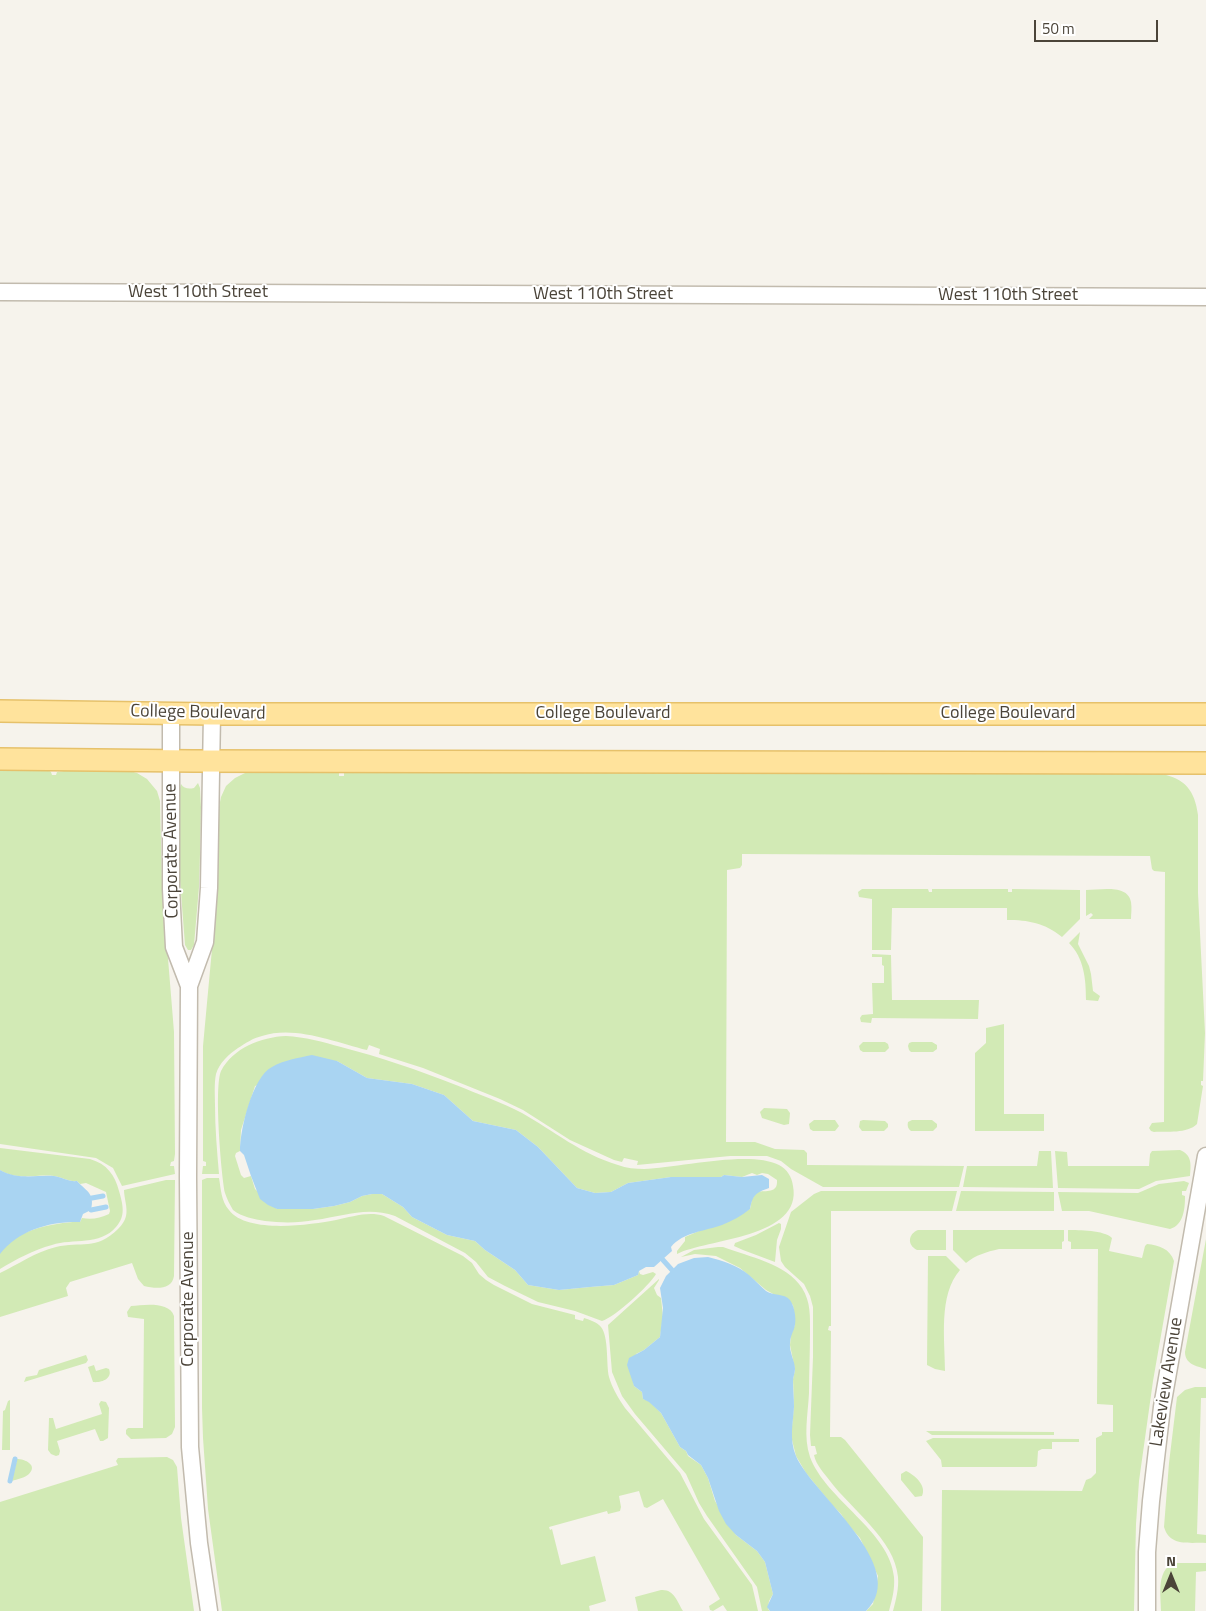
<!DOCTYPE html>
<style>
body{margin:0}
#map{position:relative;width:1206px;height:1611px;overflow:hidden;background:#f6f3ec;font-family:"Titillium Web",sans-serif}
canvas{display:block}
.north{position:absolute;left:1146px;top:1551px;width:50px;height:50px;-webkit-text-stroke:4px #fff;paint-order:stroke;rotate:0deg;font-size:14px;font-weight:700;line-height:20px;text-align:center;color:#4b4439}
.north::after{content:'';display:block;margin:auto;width:18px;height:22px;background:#4b4439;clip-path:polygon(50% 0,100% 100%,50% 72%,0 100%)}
.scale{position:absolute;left:1034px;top:20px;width:124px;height:22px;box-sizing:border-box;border:2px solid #4b4439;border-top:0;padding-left:6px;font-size:15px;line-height:18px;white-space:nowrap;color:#4b4439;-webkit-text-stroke:4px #fff;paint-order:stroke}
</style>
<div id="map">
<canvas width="1206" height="1611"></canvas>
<div class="north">N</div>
<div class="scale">50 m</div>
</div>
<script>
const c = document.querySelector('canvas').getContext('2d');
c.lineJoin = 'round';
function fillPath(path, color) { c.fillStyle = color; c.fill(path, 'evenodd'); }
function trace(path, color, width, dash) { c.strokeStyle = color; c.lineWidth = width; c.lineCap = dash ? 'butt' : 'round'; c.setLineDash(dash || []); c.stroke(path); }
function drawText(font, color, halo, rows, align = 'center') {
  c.font = font + ' "Titillium Web",sans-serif'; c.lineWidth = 4; c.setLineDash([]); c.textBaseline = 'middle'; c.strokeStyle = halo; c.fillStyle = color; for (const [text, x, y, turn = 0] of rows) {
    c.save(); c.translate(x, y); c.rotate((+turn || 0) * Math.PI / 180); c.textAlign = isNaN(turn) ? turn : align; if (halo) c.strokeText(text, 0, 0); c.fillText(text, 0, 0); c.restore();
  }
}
fillPath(new Path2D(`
 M0,770H48L51,772L52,775H56L57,772L64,771H130L137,773L147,779L157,791L160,801L162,885L174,1032L175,1154L174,1161L171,1162L170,1166H174L175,1174L122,1186L113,1168L96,1158L0,1144Z
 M334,771L339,773V776H344V773L351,771L1161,774C1185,778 1195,791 1198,815V893L1205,1033L1203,1081H1201V1085L1203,1086L1197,1124C1187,1134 1167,1131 1154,1132L1151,1131L1149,1128L1152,1123L1164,1122L1165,872L1154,871L1152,869L1150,856L742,854V865L740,868L727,870L726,1142H755L775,1149L804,1150L807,1153V1165L964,1166L959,1187H823L791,1169L781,1161L767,1156H730L637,1165L638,1161L624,1158L622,1162L614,1160L570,1140L523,1110L500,1099L423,1068L379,1054L380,1049L369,1045L367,1050C335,1042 294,1025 262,1036C253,1038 246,1043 238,1048C229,1054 219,1063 216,1074C214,1084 215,1095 215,1105C215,1128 217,1151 219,1174H202L203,1166H206V1162L203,1161V1046L217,895L219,807L221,797L226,786L235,778L247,772Z
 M198,783L200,788L201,807L200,854L199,887L194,945L191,950H188L185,945L179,867V792L181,784C184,789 189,789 194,788Z
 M862,889H928L929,892H932V889H1008V892H1012V889L1080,890V919L1062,937C1045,923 1028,920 1007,920V908H892L891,950H872V899L859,897L858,892Z
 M1086,890C1100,890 1128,884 1131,902C1132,908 1131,914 1131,919H1089L1093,915L1091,913L1086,916Z
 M1080,932L1078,944L1089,966L1091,974L1093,991L1100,996L1098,1001L1086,1000C1086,979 1084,958 1069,943Z
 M872,954L891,955L892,1000H979L978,1019L872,1018L871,1023L861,1022L860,1018L862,1015L873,1014L872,983H884V966L882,965V957H872Z
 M1004,1024V1114H1044V1131H975V1053L986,1043V1028Z
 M286,1036C305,1037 323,1042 341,1047C380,1057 418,1070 456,1085C478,1094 501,1102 522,1113C554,1131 581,1154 618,1165C626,1168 636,1169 644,1169C679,1168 749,1150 779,1165C787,1169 792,1177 793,1186C803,1238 706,1239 677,1254V1251L685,1241V1237L750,1209L752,1199L757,1192C766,1190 778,1194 777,1180L768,1174L762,1173L757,1175L752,1173L742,1177L724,1175L721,1177H671L628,1183L611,1192L595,1193L577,1188L538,1147L516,1130L473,1121L444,1095L412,1084L367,1078L337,1061L255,1086L241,1130L240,1151L236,1153L235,1156L241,1175L244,1178L251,1176L255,1189L277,1209H313L334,1206L350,1202L362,1196L372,1194H382L403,1207L412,1217L447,1235L475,1241L485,1250L515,1270L528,1285L559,1290L590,1287L614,1285L638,1275L639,1271L640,1274L643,1275L653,1272L656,1274C649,1286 615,1317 602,1321L575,1311L538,1302L505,1286L488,1277L476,1262L465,1253L395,1216C367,1206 344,1216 315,1220C299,1223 282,1223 265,1221C254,1219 242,1217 233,1210C230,1205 227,1199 225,1193C221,1173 214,1087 221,1071C233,1048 261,1037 286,1036Z
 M863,1042H885L888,1044L889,1048L885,1052H863L860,1050L859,1046Z
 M912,1042H932L937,1045V1049L933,1052H911L909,1050L908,1046L909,1043Z
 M764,1108L787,1109L790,1113L789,1124L784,1125L762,1118L760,1112Z
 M814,1120H835L839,1126L835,1131H813L810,1129L809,1124Z
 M863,1120L885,1121L888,1124V1127L884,1131H862L859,1127L860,1121Z
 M912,1120H932L937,1124V1127L933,1131H911C908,1129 907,1126 908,1122Z
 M0,1148L90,1159C107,1164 115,1175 119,1191C123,1205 126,1216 116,1227C100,1246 73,1238 52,1245C33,1250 17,1259 0,1269C0,1265 0,1258 0,1253C8,1231 60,1221 80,1222L82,1218C92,1220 100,1218 109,1214L110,1211L106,1192L86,1183L80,1184L77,1181C69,1182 62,1177 54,1176C36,1174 17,1181 0,1170Z
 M1180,1150C1192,1155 1191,1164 1190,1176L1156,1181L1139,1189L1058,1188L1055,1151L1067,1152L1068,1166H1149L1150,1154L1152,1151Z
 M1039,1151H1051L1053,1188L963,1187L967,1166H1037Z
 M207,1178H219C221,1189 221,1201 229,1210C247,1234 310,1225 336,1220C352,1217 368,1211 384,1216L463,1256L472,1263L479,1274L486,1280L494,1285L532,1304L575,1315V1319L583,1321L584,1318C590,1320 597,1322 601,1327C609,1337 606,1364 609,1377C612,1388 619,1399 625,1408L680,1473L704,1519L752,1585L758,1611H727L723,1605L713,1611L710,1610L709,1606L720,1599L663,1499L647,1508L644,1507L639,1491L619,1496L621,1507L620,1511L608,1514L607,1511L549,1527L550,1530L552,1529L561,1565L595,1556L606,1601L589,1606L590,1611H222L208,1509L203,1438L202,1408V1180Z
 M166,1180H175L174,1276C172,1290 156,1289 144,1286L138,1279L132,1263L70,1282L66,1288L68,1296L0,1317V1273C19,1264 35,1252 56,1247C81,1241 96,1251 118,1229C121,1226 125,1221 126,1216C128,1208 124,1198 124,1190Z
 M1184,1181L1189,1183L1186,1191H1182V1195L1185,1196C1185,1208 1184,1225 1170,1229L1089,1211H1062L1058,1192L1138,1193L1159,1184Z
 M821,1191H957L952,1211H831V1326H829L828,1330L831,1331L830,1437H841L845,1440L923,1537L922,1611H893C896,1600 899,1588 898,1577C895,1540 851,1509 830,1481C824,1473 816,1465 814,1455L817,1454L815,1446H811L810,1435L813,1357V1307L810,1296L804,1284L785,1267L781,1261L779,1247L791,1212L814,1194Z
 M961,1191L1054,1192V1211H956Z
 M779,1223L781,1224V1229L777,1240L775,1262L743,1250L734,1246L735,1243L756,1235Z
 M918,1230H946V1250H917C907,1245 908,1234 918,1230Z
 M953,1230H1064V1241L1062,1242V1249H999C986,1252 976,1255 966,1263L953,1250Z
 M1068,1230C1079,1230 1104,1230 1112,1238L1109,1251L1142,1258L1145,1246L1147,1244C1159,1245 1170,1249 1174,1261L1153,1381L1139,1481L1136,1524L1134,1611H941L942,1490L1082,1491L1086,1480L1091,1478L1096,1473V1438L1102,1435V1432H1113V1405L1097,1404L1098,1249H1071V1242L1068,1241Z
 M1206,1239V1369C1196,1366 1185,1364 1185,1352Z
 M718,1247H723C749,1257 786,1263 802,1288C811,1302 810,1317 810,1332C810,1353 809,1373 809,1393C808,1414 803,1437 810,1457C826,1500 890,1531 894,1577C895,1589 892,1600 889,1611H866L873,1604L878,1576L860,1538L848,1525L841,1514L832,1505L806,1473L796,1456L791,1436L794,1406L793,1379L795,1370L790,1345L791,1334L795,1325L793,1305L766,1290L740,1268L716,1256L695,1254L681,1257L694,1250Z
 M928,1256H946L960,1270C938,1295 945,1340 945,1371L935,1369L927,1365Z
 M659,1279V1280L654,1288L657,1295L661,1298L663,1317L660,1337L644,1350L636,1354L633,1379L634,1386L642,1392L643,1399L649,1401L661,1413L680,1447L686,1451L688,1456L701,1465L708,1478L715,1501L736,1535L757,1551L765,1562L773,1594L769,1601L768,1609L770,1611H762L757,1587L707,1516L699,1503L686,1474L635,1414L622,1396L612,1372L608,1325Z
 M131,1306C144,1305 169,1301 174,1316L175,1427L172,1434L166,1438L131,1439L126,1434V1430L128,1428H143L144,1319L128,1317L127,1312Z
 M86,1355L88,1360L86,1363L24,1382L26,1377L37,1375L39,1370Z
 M94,1365L96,1371L106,1368L109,1369C113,1379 101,1383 93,1382L88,1367Z
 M1195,1387H1206V1398H1201L1197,1534L1206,1535V1543C1189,1542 1170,1547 1164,1527L1169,1463L1177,1397L1185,1390Z
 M10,1400V1450H2L3,1411L5,1410L8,1401Z
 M101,1401L106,1402L109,1408L108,1438L103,1441H100L95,1429L57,1441L60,1451L59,1455L56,1456L51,1454L48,1450L49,1418H53L56,1429L102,1414L99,1404Z
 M926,1431L1054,1432V1435H932Z
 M933,1438L1079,1439V1442H1052V1449H1042L1038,1451L1037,1466L1035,1467H942L941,1460L926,1441Z
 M167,1457L173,1460L177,1467L181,1518L194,1611H0V1502L118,1465L116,1461L118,1458Z
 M17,1459C25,1459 38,1465 29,1474C25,1478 17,1479 12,1481Z
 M906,1471C915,1475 927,1486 922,1496L915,1497L901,1480V1474Z
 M1173,1563H1206V1571L1196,1572L1195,1611H1161C1161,1595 1156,1572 1173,1563Z
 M661,1590C674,1589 677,1601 683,1611H638L635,1597Z`), '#d2eab5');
fillPath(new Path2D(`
 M312,1055L337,1061L367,1078L412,1084L444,1095L473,1121L516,1130L538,1147L577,1188L595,1193L611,1192L628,1183L671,1177H721L724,1175L742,1177L762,1175L769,1179V1188C755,1193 753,1195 750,1209C741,1216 732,1221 722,1225C706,1231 683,1232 671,1247L672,1251L654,1267H646L639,1271L638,1275L614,1285L590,1287L559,1290L528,1285L515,1270L485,1250L475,1241L447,1235L412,1217L403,1207L382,1194H372L362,1196L350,1202L334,1206L313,1209H277L268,1205L260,1199L251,1176L244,1155L240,1151C240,1130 252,1077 272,1067C284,1060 298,1058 312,1055Z
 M0,1170C17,1180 36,1175 54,1176C62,1177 69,1182 77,1181C87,1192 95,1193 91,1210L83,1214L80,1222C51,1221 18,1230 0,1254Z
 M708,1257C723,1261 737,1265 749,1275C755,1280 760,1286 766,1291C773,1296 784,1293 790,1300C795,1307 797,1321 794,1329C792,1334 790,1338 790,1343C789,1352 795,1361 795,1369C795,1373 793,1377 793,1381C793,1389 794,1398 794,1407C793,1424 789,1439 796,1456C812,1494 912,1567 866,1611H770L767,1607L773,1594L765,1562L757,1551L736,1535L726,1524L719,1511L708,1478L701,1465L688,1455L686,1451L680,1447L661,1413L649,1402L643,1399L642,1392L634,1386L627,1365L629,1358L644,1350L660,1337L663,1308L660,1288L666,1276L678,1264L694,1258Z`), '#a9d4f2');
trace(new Path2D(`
 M92,1198L103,1196
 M91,1210L106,1207
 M663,1260L672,1270
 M10,1481L15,1459`), '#a9d4f2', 5);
const minor = new Path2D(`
 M0,292L1206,297
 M171,714V889L174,947L189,986
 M209,1611L199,1543L190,1447L188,1177L189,986L205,942L209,888L212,714
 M1147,1611V1552L1151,1501L1162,1407L1206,1156`);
const major = new Path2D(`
 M0,711L212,714H1206
 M0,759L193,761L1206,763`);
trace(minor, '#c2bbae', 19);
trace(major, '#e6c16a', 24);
trace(minor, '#fff', 16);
trace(major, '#ffe39c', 21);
drawText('18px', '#4b4439', '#fff', [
 ["West 110th Street",198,293],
 ["West 110th Street",603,295],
 ["West 110th Street",1008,296],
 ["College Boulevard",198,713,1],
 ["College Boulevard",603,714],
 ["College Boulevard",1008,714],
 ["Corporate Avenue",172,851,-91],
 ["Corporate Avenue",189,1299,-90],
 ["Lakeview Avenue",1167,1382,-81]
]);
</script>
